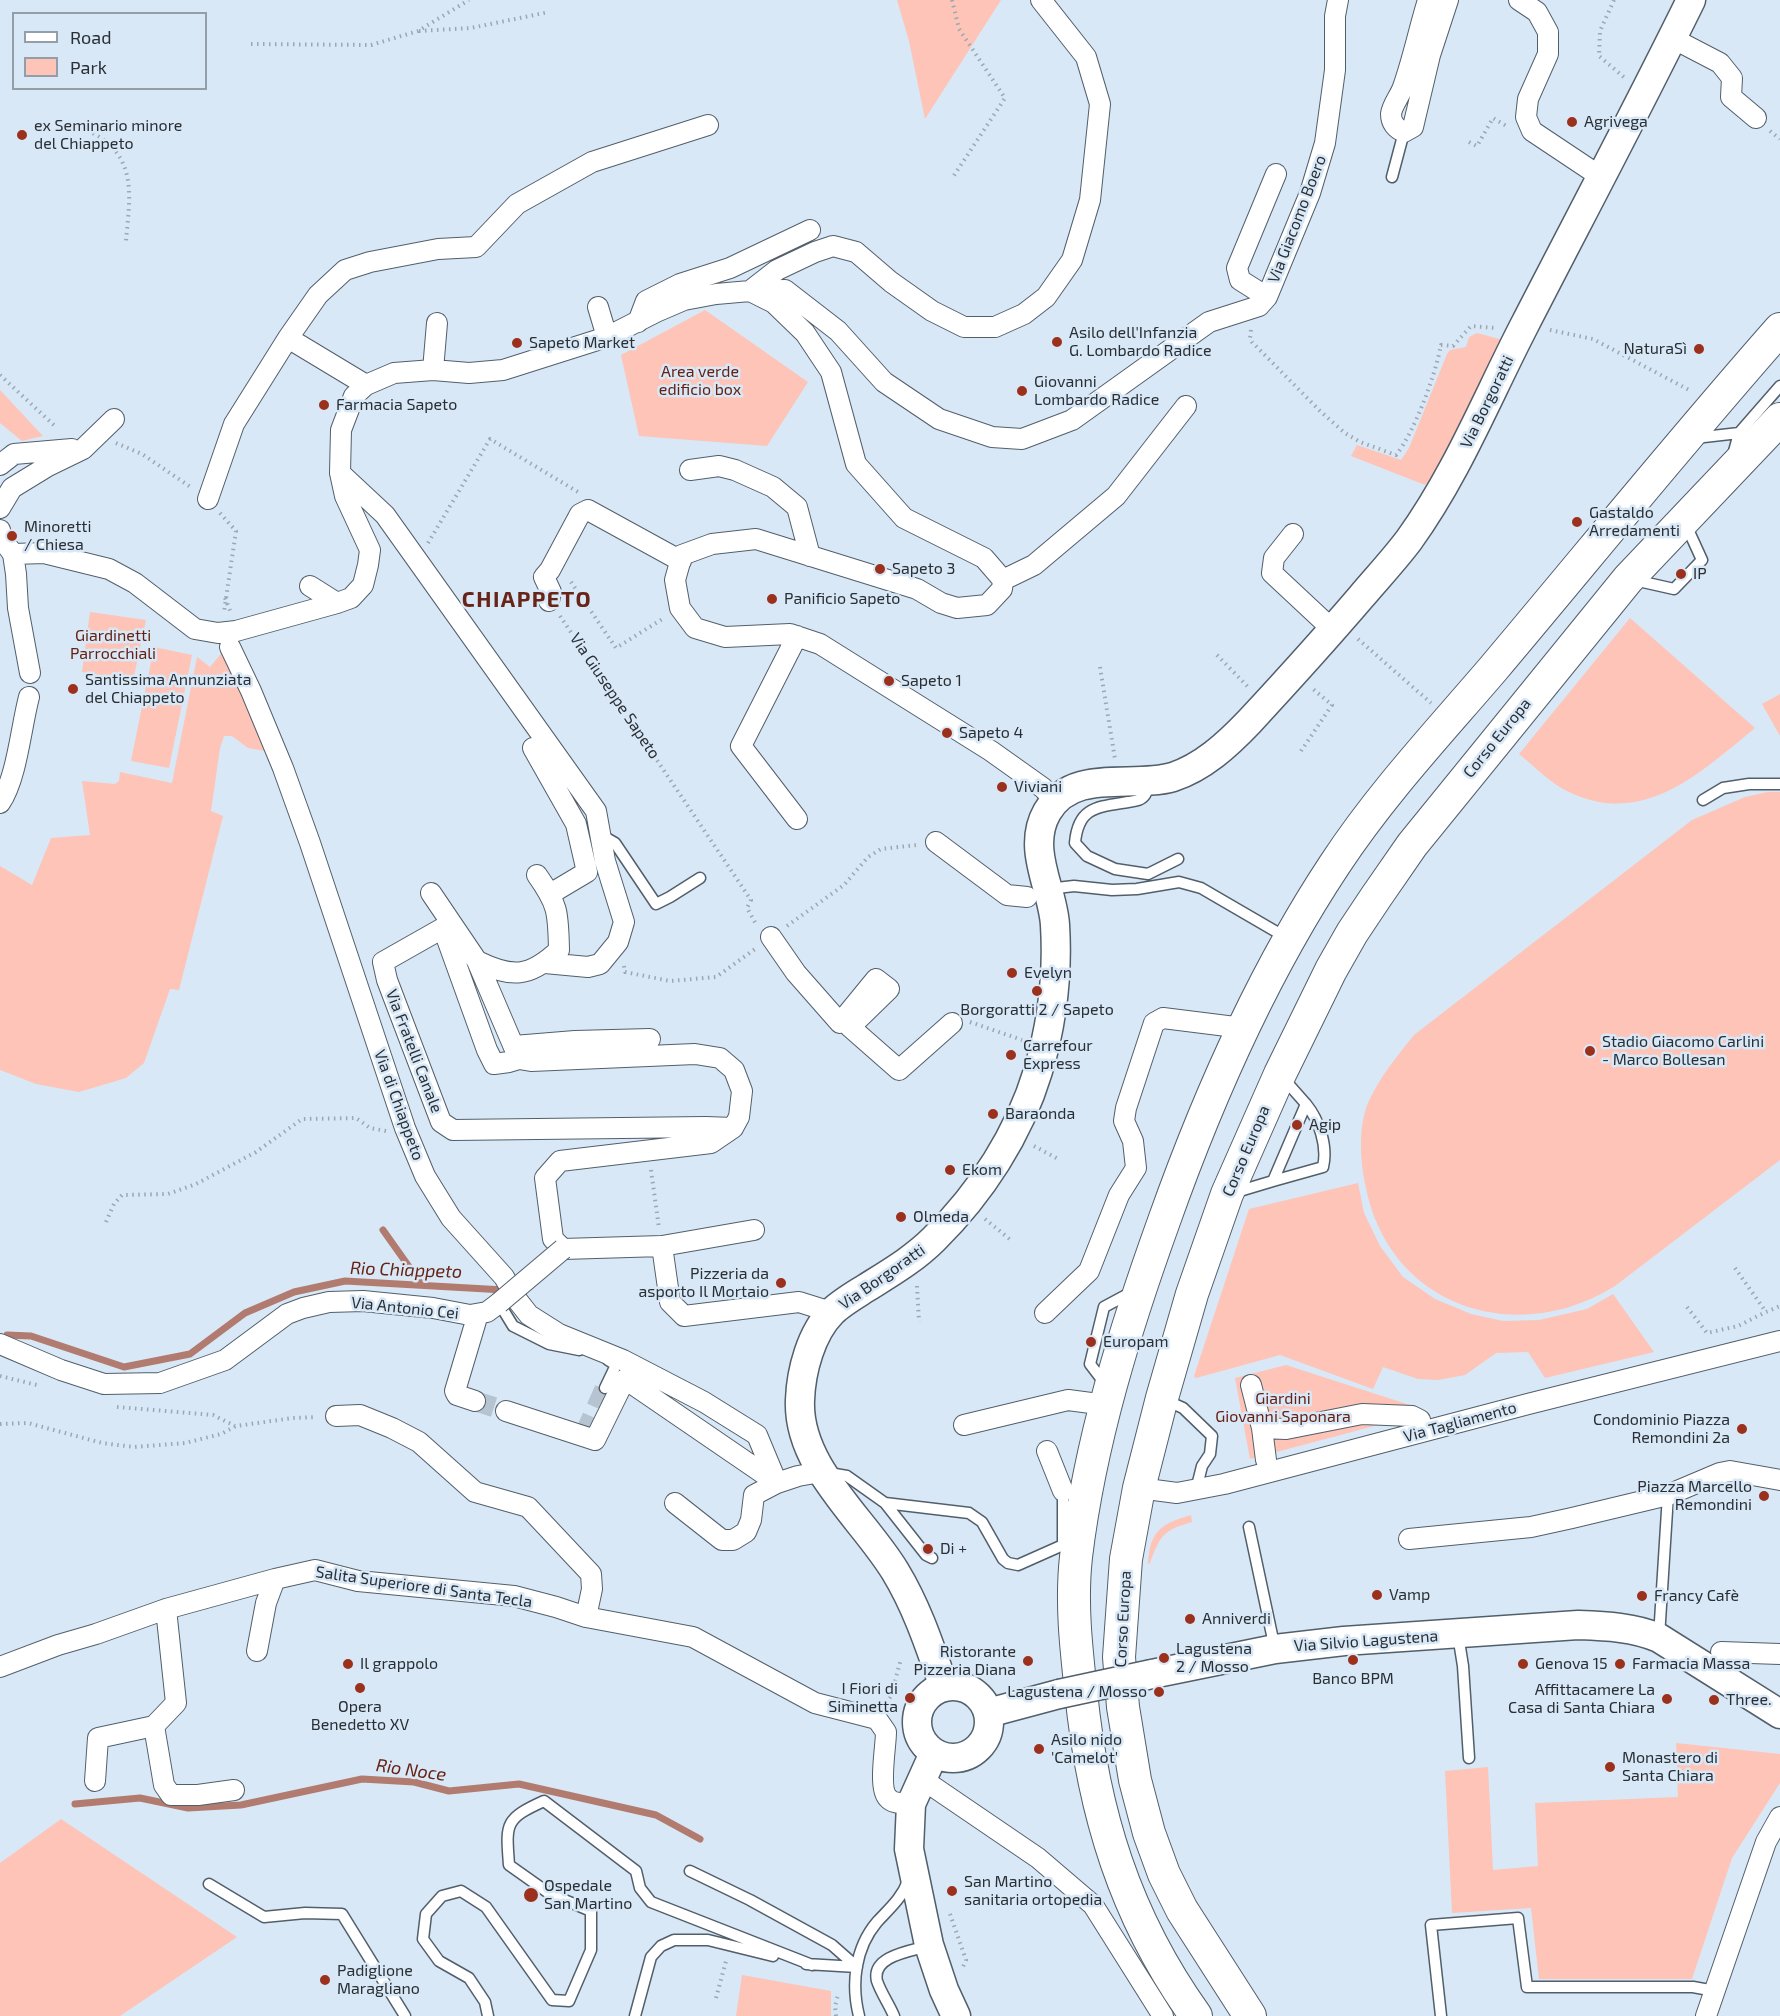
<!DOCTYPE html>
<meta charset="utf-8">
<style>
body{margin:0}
#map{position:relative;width:1780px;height:2016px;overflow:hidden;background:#d9e8f7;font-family:"Exo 2",sans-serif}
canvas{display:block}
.legend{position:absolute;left:12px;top:12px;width:195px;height:78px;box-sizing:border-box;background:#d9e8f7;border:2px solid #939ea9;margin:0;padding:8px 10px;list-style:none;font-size:18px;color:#292f34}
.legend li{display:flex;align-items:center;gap:12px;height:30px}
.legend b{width:30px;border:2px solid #939ea9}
</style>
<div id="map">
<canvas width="1780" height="2016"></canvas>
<ul class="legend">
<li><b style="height:8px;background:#fff"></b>Road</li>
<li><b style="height:16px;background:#fdc4b7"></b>Park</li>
</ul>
</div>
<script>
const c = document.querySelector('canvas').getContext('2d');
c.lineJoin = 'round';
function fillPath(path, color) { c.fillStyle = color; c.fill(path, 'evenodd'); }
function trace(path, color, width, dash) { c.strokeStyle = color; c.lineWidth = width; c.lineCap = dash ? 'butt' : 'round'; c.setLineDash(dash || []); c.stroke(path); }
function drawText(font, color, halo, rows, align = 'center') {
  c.font = font + ' "Exo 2",sans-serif'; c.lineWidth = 5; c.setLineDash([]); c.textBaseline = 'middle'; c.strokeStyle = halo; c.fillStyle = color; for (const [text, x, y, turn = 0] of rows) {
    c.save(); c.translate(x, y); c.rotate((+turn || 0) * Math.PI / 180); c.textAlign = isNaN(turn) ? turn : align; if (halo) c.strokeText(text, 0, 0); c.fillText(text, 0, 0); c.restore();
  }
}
fillPath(new Path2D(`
 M897,0H1001L925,119L909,41Z
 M705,310L808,382L767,446L639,436L621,355Z
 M1477,333L1503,340L1438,472L1425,485L1351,456L1357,445L1401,460L1409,448L1447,354L1450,350L1466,347L1469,337Z
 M0,390L43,436L22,441L0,423Z
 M90,612L146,620L133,681L82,672Z
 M1630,618L1755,728C1701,772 1645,827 1571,793C1551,784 1535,767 1519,754Z
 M154,647L192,655L169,768L131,761Z
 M225,649L271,752L248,748L232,736H224L220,748L211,811L223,816L179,990L170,989L144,1063L126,1078L79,1092L36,1084L0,1070V866L32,885L51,838L90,835L82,781L115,784L119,781L120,772L172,783L197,657L210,667Z
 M1780,694V736L1762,704Z
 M1768,792H1780V1160L1615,1286C1516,1348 1390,1307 1366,1188C1360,1162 1358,1127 1368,1103C1379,1078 1397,1056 1414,1035L1692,820L1745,797Z
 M1358,1183L1364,1213L1380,1246L1403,1277L1435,1299L1471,1314L1503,1321L1539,1320L1587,1309L1613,1294L1654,1352L1545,1378L1528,1352L1496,1353L1465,1375L1438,1380L1418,1379L1383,1367L1373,1389L1280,1355L1196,1378L1194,1376L1249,1209Z
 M1286,1365L1413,1406L1412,1416L1250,1459L1235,1378Z
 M1191,1515L1192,1522C1164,1530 1160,1535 1150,1563L1148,1564C1150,1530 1161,1524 1191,1515Z
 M1676,1743L1780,1754V1783L1732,1858L1692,1979H1539L1531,1908L1452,1913L1445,1771L1488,1767L1493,1870L1538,1866L1535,1803L1678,1797Z
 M61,1819L237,1937L120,2016H0V1863Z
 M742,1975L831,1991V2016H736Z`), '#fdc4b7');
trace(new Path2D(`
 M383,1230L422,1285
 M7,1335L31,1336L124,1367L190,1354L245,1313L294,1292L345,1281L504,1290
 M75,1804L140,1798L188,1808L241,1805L362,1779L414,1782L449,1791L519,1784L656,1815L700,1839`), '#b27b6f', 7);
trace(new Path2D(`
 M475,1401L506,1411
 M584,1435L605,1388`), '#b6c3d0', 20, [20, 10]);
const lane = new Path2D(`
 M1392,177L1404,132
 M1695,438L1739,433
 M1733,455L1739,433L1780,386
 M1634,580L1674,589L1702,560L1686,525
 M1149,781C1148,786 1147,792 1145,795C1141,801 1134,801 1128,802C1097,807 1078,807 1075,843L1087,856L1115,869L1148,874L1178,859
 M1703,800L1723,788L1749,784H1780
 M601,835L615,843L656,904L670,897L700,878
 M1048,889L1074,886L1112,890L1137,889L1179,882L1201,888L1287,938
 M1273,1181L1323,1167C1328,1146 1319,1120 1306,1104
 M1233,1193L1273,1181L1306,1104L1283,1078
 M499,1303L513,1326L549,1344L579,1350
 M1106,1385L1090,1364L1104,1307L1132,1292
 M605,1388L616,1365L608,1360
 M1163,1399L1183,1408L1212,1436L1210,1454L1202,1466L1196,1490
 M829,1473L847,1476L885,1503L969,1513L982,1522L1003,1559L1008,1563L1018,1565L1063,1545V1491L1068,1492
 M885,1503L926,1555L932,1558
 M1249,1527L1275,1649
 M1458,1635L1463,1666L1469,1758
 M1659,1637L1668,1495
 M690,1871L750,1900L832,1945L857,1967
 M209,1884L264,1917L305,1913L342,1914L405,2016
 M806,1964L857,1967
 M488,2016L485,2002L469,1978L439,1961L423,1939L426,1914L442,1896L461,1891L486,1907L552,2000L569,2001L591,1950V1911L550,1894L509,1865C506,1824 504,1819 544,1801L636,1871L640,1888L651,1902L812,1965
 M635,2016L651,1957L661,1946L674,1940H708L773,1956
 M859,2016C851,1984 855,1948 877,1922C889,1909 902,1898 908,1881
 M894,2016C889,2004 881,1993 877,1981C871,1956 911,1951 928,1946
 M1441,2016L1431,1925L1518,1918L1527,1987H1693L1715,1991`);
const street = new Path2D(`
 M1428,0C1419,29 1413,59 1403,87C1400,96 1392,105 1391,114C1391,123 1396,129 1404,132L1413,127L1430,55L1448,0
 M1519,0L1537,12L1548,32V54L1528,99L1526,117L1532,131L1601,177
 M1672,38L1720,63L1732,78L1731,97L1756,118
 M750,291L777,270L815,252L833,246L856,252L891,282L932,311L964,327H995L1024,314L1046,297L1072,260L1090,200L1100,104L1086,57L1041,0
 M753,291L785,290L838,331L884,382L939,419L992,437L1022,439L1072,420L1209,322L1259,306L1267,297L1310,193L1325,143L1335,70V16L1338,0
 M1267,297L1240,280L1237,268L1276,174
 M598,307L607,337
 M638,322L646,301L680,284L730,268L810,230
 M433,370L437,323
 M366,385L288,338L318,295L345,270L370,262L438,249L476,247L517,204L592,162L708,125
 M0,465L14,454L72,449
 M690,470L719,466L735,470L773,487L797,507L810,556
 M340,473L385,515L596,811L605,861L624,922L618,942L600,964L588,967L545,963
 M208,499L234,424L288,338
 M0,508L12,488L48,466L83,449L114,419
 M0,530L2,539L13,554L16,574L18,608L30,673
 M1293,534L1274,558L1272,573L1333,630
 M13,554L44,553L109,569L135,583L195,629L218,633L236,631L337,603L351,598L363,585L368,565L370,550L345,496L340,473L341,430L354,396L366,385L394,373L433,370L469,373L503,370L607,337L656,312L684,300L716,294L750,291L774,303L805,333L831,372L856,464L904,518L984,558L1003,580L1002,589L987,605L957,608L941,603L917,589L756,539L712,544L682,555L675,580L680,608L695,628L725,637L790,634L820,644L991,751L1043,788L1056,802
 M1003,580L1034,565L1116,496L1186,406
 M310,586L337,603
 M549,601L551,592L544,577L550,570L580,514L588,510L681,561
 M230,647L251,691L283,768L310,843L405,1128L425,1176L451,1218L504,1277L518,1301L529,1315L559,1334L623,1360L704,1402L757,1435L777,1483L754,1495L751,1520L746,1532L733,1540H722L675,1503
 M533,748L576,824L587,872L550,894
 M0,803C17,778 21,727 29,697
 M797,819L741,746L797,636
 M936,842L1007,895L1027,897
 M431,893L477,961L519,1059L531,1061L695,1054L720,1058L734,1070L742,1091L739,1117L733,1128L711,1143L560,1161L545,1178L553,1239L563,1249L662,1246L670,1302L684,1316L799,1302L831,1312
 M771,937L796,973L840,1023L876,979L889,989L850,1027L899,1070L952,1023
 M477,961C512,978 529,978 559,950C558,913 559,906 537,875
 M514,1046L575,1041L650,1039
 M519,1059L509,1062L494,1064L487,1050L443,928L383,962L387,980L441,1122L453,1130L706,1127L733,1128
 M662,1246L754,1230
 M1045,1313L1089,1271L1119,1195L1136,1168L1133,1141L1124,1121L1126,1108L1154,1023L1163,1018L1243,1028
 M0,1344L61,1370L104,1384L160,1383L225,1360L287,1314L303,1308L329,1302L363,1301L433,1308L470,1315L487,1312L499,1303
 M1251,1385L1262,1428L1286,1429L1362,1414L1412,1416L1420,1420
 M475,1401L457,1395L455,1391L478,1314
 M506,1411L595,1440L625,1379L777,1483L798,1476L821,1472
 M336,1416L360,1415L392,1428L419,1442L475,1492L528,1507L591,1574L592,1589L586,1617
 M964,1425L1068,1400L1106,1405
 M1262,1428L1266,1460
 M1047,1451L1063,1491
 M1139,1488L1177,1493L1224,1484L1528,1404L1780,1341
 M1409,1539L1531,1527L1572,1518L1668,1495L1720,1473L1730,1471L1780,1480
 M166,1609L176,1703L154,1726L164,1785L171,1795H198L234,1790
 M257,1651L266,1603L275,1579
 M1721,1652L1780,1654
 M0,1667L58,1645L96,1634L166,1609L275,1579L315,1570L358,1581L514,1596L556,1607L586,1617L693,1637L815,1703L877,1719L886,1732C886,1747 878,1788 888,1798C893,1804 903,1803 911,1804
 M922,1779L1038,1858L1093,1905L1163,2016
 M95,1781L98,1738L154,1726
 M1706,2016L1766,1842L1780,1817`);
const secondary = new Path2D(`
 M1152,1674L1275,1649L1344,1641L1578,1625C1605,1626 1634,1627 1659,1638L1780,1714
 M917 1722a36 36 0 1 1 72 0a36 36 0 1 1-72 0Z
 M944,1687C930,1647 917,1607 895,1571C862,1517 797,1466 800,1400C801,1371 811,1333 832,1312C841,1303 855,1295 866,1288C890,1273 914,1259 934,1239C981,1193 1019,1134 1038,1071C1052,1024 1058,974 1055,925C1053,889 1026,849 1047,812C1073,767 1132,789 1173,777C1203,767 1227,745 1249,722C1287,681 1325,639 1361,597C1377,578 1394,560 1409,540C1456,475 1486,400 1523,328C1579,219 1637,110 1691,0
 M988,1713L1059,1694
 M934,1753L911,1804L909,1849L929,1945L944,1990L956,2016`);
const primary = new Path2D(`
 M1196,2016C1125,1917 1093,1812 1081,1692C1076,1647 1071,1602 1076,1557C1090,1442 1125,1329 1164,1221C1208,1097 1262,974 1335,864C1381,794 1439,732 1493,669C1589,555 1682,440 1780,329
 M1250,2016L1182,1910L1164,1874L1149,1833L1135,1780L1123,1707L1119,1657L1126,1559L1139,1488L1162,1398L1192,1294L1227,1194L1280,1074L1331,970L1352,933L1376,897L1412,845L1628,579L1780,419`);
trace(lane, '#525f6b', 13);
trace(street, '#525f6b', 22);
trace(secondary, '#525f6b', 31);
trace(primary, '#525f6b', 34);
trace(new Path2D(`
 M952,0L959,29L1005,98L953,177
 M1614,0L1600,31L1599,56L1626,79
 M419,31L471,28L549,12
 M251,44L371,45L418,31L469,0
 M71,123C81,128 92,132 101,138C138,163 129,203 126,241
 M1770,131L1780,139
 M1469,142L1477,146L1493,118L1508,127
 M1251,330L1250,338L1252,342L1320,411L1345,433L1360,442L1396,455C1415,431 1435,376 1441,345L1453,346L1471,326L1495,328
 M1550,330L1593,339L1691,391
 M0,375L57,428
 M116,443L142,454L192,488
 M220,513L236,531L224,612
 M428,543L490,439L578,492
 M571,582L616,648L664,618
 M225,598L231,613
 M560,616L751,900L747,908L756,924
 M1358,639L1431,703
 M1217,655L1249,688
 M1100,667L1115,759
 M1301,751L1332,705L1313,689
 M787,926L844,885L868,857L881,849L917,845
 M624,966L625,972L670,981L716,977L755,949
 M970,1022L1022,1040
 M1034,1146L1060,1160
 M651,1170L659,1228
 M985,1219L1012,1241
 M106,1222L114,1204L122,1195L168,1194L196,1184L256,1152L302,1119L356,1118L370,1128L386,1131
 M1735,1268L1766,1312L1780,1306
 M917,1286L919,1322
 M1687,1307L1707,1333L1738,1326L1766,1312
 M0,1376L37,1385
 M117,1407L213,1415L235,1426
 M0,1424L28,1423L102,1443L134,1447L185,1443L221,1434L236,1426L293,1418L317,1417
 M886,1703L891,1696L901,1659
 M950,1914L966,1960L963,1967
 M716,1998L726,1961
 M836,2016L835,2006L838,1995`), '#9ba7b2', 4, [1.5, 4.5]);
trace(lane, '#fff', 10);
trace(street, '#fff', 20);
trace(secondary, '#fff', 28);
trace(primary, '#fff', 32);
const streetBridge = new Path2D(`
 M499,1303L563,1249`);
const secondaryBridge = new Path2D(`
 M1059,1694L1152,1674`);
trace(streetBridge, '#525f6b', 22, []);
trace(secondaryBridge, '#525f6b', 31, []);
trace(streetBridge, '#fff', 20);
trace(secondaryBridge, '#fff', 28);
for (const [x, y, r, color] of [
 [1572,122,6,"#9b311d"],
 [22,135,6,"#9b311d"],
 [1057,342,6,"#9b311d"],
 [517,343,6,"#9b311d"],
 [1699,349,6,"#9b311d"],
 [1022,391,6,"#9b311d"],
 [324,405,6,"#9b311d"],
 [1577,522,6,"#9b311d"],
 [12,536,6,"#9b311d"],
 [880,569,6,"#9b311d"],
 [1681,574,6,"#9b311d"],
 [772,599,6,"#9b311d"],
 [889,681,6,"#9b311d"],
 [73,689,6,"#9b311d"],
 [947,733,6,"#9b311d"],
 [1002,787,6,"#9b311d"],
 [1012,973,6,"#9b311d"],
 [1037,991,6,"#9b311d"],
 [1590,1051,6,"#9b311d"],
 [1011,1055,6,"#9b311d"],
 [993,1114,6,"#9b311d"],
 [1297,1125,6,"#9b311d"],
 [950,1170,6,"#9b311d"],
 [901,1217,6,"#9b311d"],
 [781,1283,6,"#9b311d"],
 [1091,1342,6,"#9b311d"],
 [1742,1429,6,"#9b311d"],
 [1764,1496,6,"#9b311d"],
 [928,1549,6,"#9b311d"],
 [1377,1595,6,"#9b311d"],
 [1642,1596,6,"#9b311d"],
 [1190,1619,6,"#9b311d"],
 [1164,1658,6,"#9b311d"],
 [1353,1660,6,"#9b311d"],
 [1028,1661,6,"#9b311d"],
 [348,1664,6,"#9b311d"],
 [1523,1664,6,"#9b311d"],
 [1620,1664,6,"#9b311d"],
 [360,1688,6,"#9b311d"],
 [1159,1692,6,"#9b311d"],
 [910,1698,6,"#9b311d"],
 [1667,1699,6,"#9b311d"],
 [1714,1700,6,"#9b311d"],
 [1039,1749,6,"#9b311d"],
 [1610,1767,6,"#9b311d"],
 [952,1891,6,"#9b311d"],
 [531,1895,8,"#9b311d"],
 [325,1980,6,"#9b311d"]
]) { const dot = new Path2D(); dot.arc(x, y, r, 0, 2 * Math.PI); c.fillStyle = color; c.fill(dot); trace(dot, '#d9e8f7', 2); }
drawText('16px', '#292f34', '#d9e8f7', [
 ["Agrivega",1584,122],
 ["ex Seminario minore",34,126],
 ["del Chiappeto",34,144],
 ["Asilo dell'Infanzia",1069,333],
 ["G. Lombardo Radice",1069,351],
 ["Sapeto Market",529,343],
 ["NaturaSì",1687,349,"right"],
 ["Giovanni",1034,382],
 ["Lombardo Radice",1034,400],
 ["Farmacia Sapeto",336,405],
 ["Gastaldo",1589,513],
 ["Arredamenti",1589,531],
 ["Minoretti",24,527],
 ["/ Chiesa",24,545],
 ["Sapeto 3",892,569],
 ["IP",1693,574],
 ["Panificio Sapeto",784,599],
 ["Santissima Annunziata",85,680],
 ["del Chiappeto",85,698],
 ["Sapeto 1",901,681],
 ["Sapeto 4",959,733],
 ["Viviani",1014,787],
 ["Evelyn",1024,973],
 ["Borgoratti 2 / Sapeto",1037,1010,"center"],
 ["Stadio Giacomo Carlini",1602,1042],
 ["- Marco Bollesan",1602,1060],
 ["Carrefour",1023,1046],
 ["Express",1023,1064],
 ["Baraonda",1005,1114],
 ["Agip",1309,1125],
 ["Ekom",962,1170],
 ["Olmeda",913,1217],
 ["Pizzeria da",769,1274,"right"],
 ["asporto Il Mortaio",769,1292,"right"],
 ["Europam",1103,1342],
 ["Condominio Piazza",1730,1420,"right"],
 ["Remondini 2a",1730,1438,"right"],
 ["Piazza Marcello",1752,1487,"right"],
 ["Remondini",1752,1505,"right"],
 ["Di +",940,1549],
 ["Vamp",1389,1595],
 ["Francy Cafè",1654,1596],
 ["Anniverdi",1202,1619],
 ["Lagustena",1176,1649],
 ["2 / Mosso",1176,1667],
 ["Ristorante",1016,1652,"right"],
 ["Pizzeria Diana",1016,1670,"right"],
 ["Il grappolo",360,1664],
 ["Genova 15",1535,1664],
 ["Farmacia Massa",1632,1664],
 ["Banco BPM",1353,1679,"center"],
 ["I Fiori di",898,1689,"right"],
 ["Siminetta",898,1707,"right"],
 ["Affittacamere La",1655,1690,"right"],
 ["Casa di Santa Chiara",1655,1708,"right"],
 ["Lagustena / Mosso",1147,1692,"right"],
 ["Three.",1726,1700],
 ["Opera",360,1707,"center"],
 ["Benedetto XV",360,1725,"center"],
 ["Asilo nido",1051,1740],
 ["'Camelot'",1051,1758],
 ["Monastero di",1622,1758],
 ["Santa Chiara",1622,1776],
 ["San Martino",964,1882],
 ["sanitaria ortopedia",964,1900],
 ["Ospedale",544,1886],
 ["San Martino",544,1904],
 ["Padiglione",337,1971],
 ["Maragliano",337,1989]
], 'left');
drawText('16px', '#292f34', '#d9e8f7', [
 ["Via Giacomo Boero",1297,219,-69],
 ["Via Borgoratti",1487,402,-64],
 ["Via Giuseppe Sapeto",615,696,56],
 ["Corso Europa",1497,738,-51],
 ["Via Fratelli Canale",414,1051,69],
 ["Via di Chiappeto",399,1105,70],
 ["Corso Europa",1246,1151,-67],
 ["Via Borgoratti",882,1277,-35],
 ["Via Antonio Cei",405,1308,6],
 ["Via Tagliamento",1460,1422,-15],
 ["Salita Superiore di Santa Tecla",424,1587,8],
 ["Corso Europa",1123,1619,-87],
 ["Via Silvio Lagustena",1366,1641,-4]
]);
drawText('16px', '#652113', '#d9e8f7', [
 ["Area verde",700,372],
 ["edificio box",700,390],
 ["Giardinetti",113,636],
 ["Parrocchiali",113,654],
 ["Giardini",1283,1399],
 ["Giovanni Saponara",1283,1417]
]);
drawText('italic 18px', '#662214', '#d9e8f7', [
 ["Rio Chiappeto",406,1270,2],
 ["Rio Noce",411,1770,8]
]);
c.letterSpacing = '1.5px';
drawText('bold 22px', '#682417', '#d9e8f7', [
 ["CHIAPPETO",527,600]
]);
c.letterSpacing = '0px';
</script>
